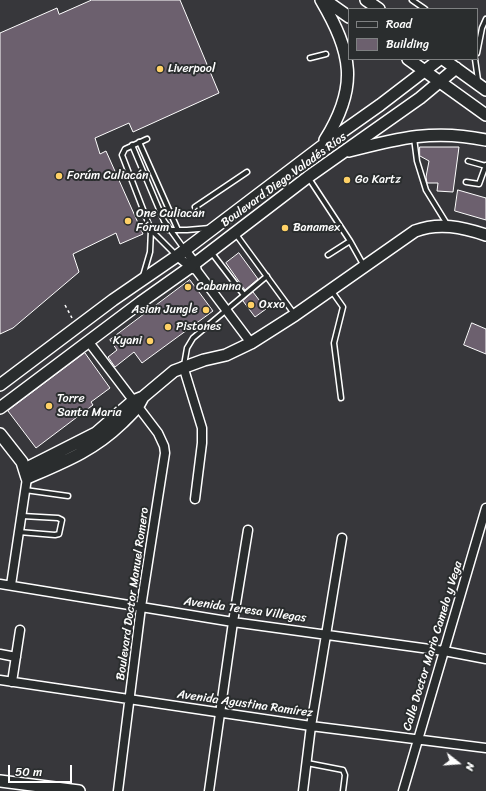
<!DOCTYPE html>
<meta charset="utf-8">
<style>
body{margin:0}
#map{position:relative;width:486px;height:791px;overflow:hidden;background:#37373b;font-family:Sriracha,sans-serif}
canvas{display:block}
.legend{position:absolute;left:348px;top:8px;width:130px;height:52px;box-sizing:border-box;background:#2a2d2e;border:1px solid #7f8182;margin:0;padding:5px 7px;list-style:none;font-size:12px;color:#fff}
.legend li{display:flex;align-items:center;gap:8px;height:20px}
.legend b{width:20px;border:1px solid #7f8182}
.north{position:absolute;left:438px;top:743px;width:40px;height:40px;-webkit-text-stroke:3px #2a2d2e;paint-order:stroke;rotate:107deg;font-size:11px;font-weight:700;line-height:16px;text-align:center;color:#fff}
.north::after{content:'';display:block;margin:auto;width:14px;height:18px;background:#fff;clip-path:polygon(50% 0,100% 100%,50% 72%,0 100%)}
.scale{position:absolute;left:8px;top:765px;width:64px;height:18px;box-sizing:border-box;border:2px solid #fff;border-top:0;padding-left:5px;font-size:12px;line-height:14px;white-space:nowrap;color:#fff;-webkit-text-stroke:3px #2a2d2e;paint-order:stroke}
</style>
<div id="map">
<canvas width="486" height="791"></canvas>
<ul class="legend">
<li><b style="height:5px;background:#2a2d2e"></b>Road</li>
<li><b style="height:11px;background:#6c606e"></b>Building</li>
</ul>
<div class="north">N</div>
<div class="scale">50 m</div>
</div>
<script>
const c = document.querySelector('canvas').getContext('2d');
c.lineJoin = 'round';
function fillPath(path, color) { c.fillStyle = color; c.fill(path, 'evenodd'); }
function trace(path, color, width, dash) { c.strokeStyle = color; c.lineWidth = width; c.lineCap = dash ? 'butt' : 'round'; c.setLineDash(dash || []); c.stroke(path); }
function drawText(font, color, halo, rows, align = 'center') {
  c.font = font + ' Sriracha,sans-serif'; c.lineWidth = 4; c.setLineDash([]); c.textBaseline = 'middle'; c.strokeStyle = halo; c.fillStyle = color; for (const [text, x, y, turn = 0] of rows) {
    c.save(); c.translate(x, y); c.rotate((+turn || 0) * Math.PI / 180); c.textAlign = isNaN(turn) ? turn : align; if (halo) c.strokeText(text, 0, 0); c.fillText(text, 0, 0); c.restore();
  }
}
const building = new Path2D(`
 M92,0H180L219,93L133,132L129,123L95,138L100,154L106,151L143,234L120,244L116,233L73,254L79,272L13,328L0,334V33L57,8L59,14Z
 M420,147H459L453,192L437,191L438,183H427L426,177L429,161L420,156Z
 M458,190L486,198V220L455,211Z
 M239,253L258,279L245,290L226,263Z
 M190,280L213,311L142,363L134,352L115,367L108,357L117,350L110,340Z
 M253,292L266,309L255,317L243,301Z
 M472,323L486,329V354L464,345Z
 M85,353L110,388L91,402L93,405L36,448L8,411Z`);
fillPath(building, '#6c606e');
trace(building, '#fff', 1);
const lane = new Path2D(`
 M412,0L425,9
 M477,53L482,28L486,19
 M310,58L326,54
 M475,59L478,80
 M414,138L417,161L426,190L447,224
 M147,139L125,149L122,155L151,230L177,256
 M139,142L178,230
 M132,145L164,221L185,250
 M468,161L486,166
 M308,177L350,241L364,266
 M466,182L479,184L486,165
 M195,207L247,172
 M169,230H187L210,228
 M235,233L295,315
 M211,252L244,295
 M328,255L350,241
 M143,276L150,252L151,230
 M331,290L343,307L334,343L341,398
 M184,365L187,348L193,338L267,276
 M25,490L68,496
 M19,532L55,535L59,534L62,520L58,518L22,516
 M307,763L343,770L345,775L343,791`);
const street = new Path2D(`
 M185,250L195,263L197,271L251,343
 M177,256L193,269
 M88,341L158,433L164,446L165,453L141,607L118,791
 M183,366L202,428V443L195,499
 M0,584L233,622L444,651L486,659
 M11,585L27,478
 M0,654L16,657
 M0,680L311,726L486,748
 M12,682L20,630
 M209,791L233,622L248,530
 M303,791L311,726L342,538
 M403,791L486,508`);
const secondary = new Path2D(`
 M321,0C352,53 359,86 325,140
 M325,0L349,17
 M366,0L379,9
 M408,59L486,115
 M443,59L486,90
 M349,151C399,138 435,129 486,140
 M0,385L113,300L177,256L322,146L380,105L440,59
 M0,408L141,302L189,268L308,177L420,98L456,68
 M0,434L22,462L27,478C64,462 93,451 122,423C131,414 138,408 143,397
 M25,469L96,433L133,401L143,397L174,371L204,360L226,355L251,343L295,315L415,231C439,222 462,227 486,235
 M0,781L79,791`);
trace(lane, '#fff', 7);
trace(street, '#fff', 11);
trace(secondary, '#fff', 14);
trace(new Path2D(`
 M65,305L72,318`), '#fff', 1.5, [3, 3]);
trace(lane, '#2a2d2e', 4);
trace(street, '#2a2d2e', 8);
trace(secondary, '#2a2d2e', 11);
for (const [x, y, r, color] of [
 [160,69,4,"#ffd166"],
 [59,176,4,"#ffd166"],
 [347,180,4,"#ffd166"],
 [128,221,4,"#ffd166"],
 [285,228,4,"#ffd166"],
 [188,287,4,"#ffd166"],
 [251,305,4,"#ffd166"],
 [206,310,4,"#ffd166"],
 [168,327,4,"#ffd166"],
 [150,341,4,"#ffd166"],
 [49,406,4,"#ffd166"]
]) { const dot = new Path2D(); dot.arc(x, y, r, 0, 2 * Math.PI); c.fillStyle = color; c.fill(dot); trace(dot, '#2a2d2e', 1.5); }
drawText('12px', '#fff', '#2a2d2e', [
 ["Liverpool",168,69],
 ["Forúm Culiacán",67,176],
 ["Go Kartz",355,180],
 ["One Culiacán",136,214],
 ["Fórum",136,228],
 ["Banamex",293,228],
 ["Cabanna",196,287],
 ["Oxxo",259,305],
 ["Asian Jungle",198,310,"right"],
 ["Pistones",176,327],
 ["Kyani",142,341,"right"],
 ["Torre",57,399],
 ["Santa María",57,413]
], 'left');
drawText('12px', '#fff', '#2a2d2e', [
 ["Boulevard Diego Valadés Ríos",284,180,-36],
 ["Boulevard Doctor Manuel Romero",133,594,-82],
 ["Avenida Teresa Villegas",245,610,8],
 ["Calle Doctor Mario Camelo y Vega",433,646,-73],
 ["Avenida Agustina Ramírez",245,704,8]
]);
</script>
